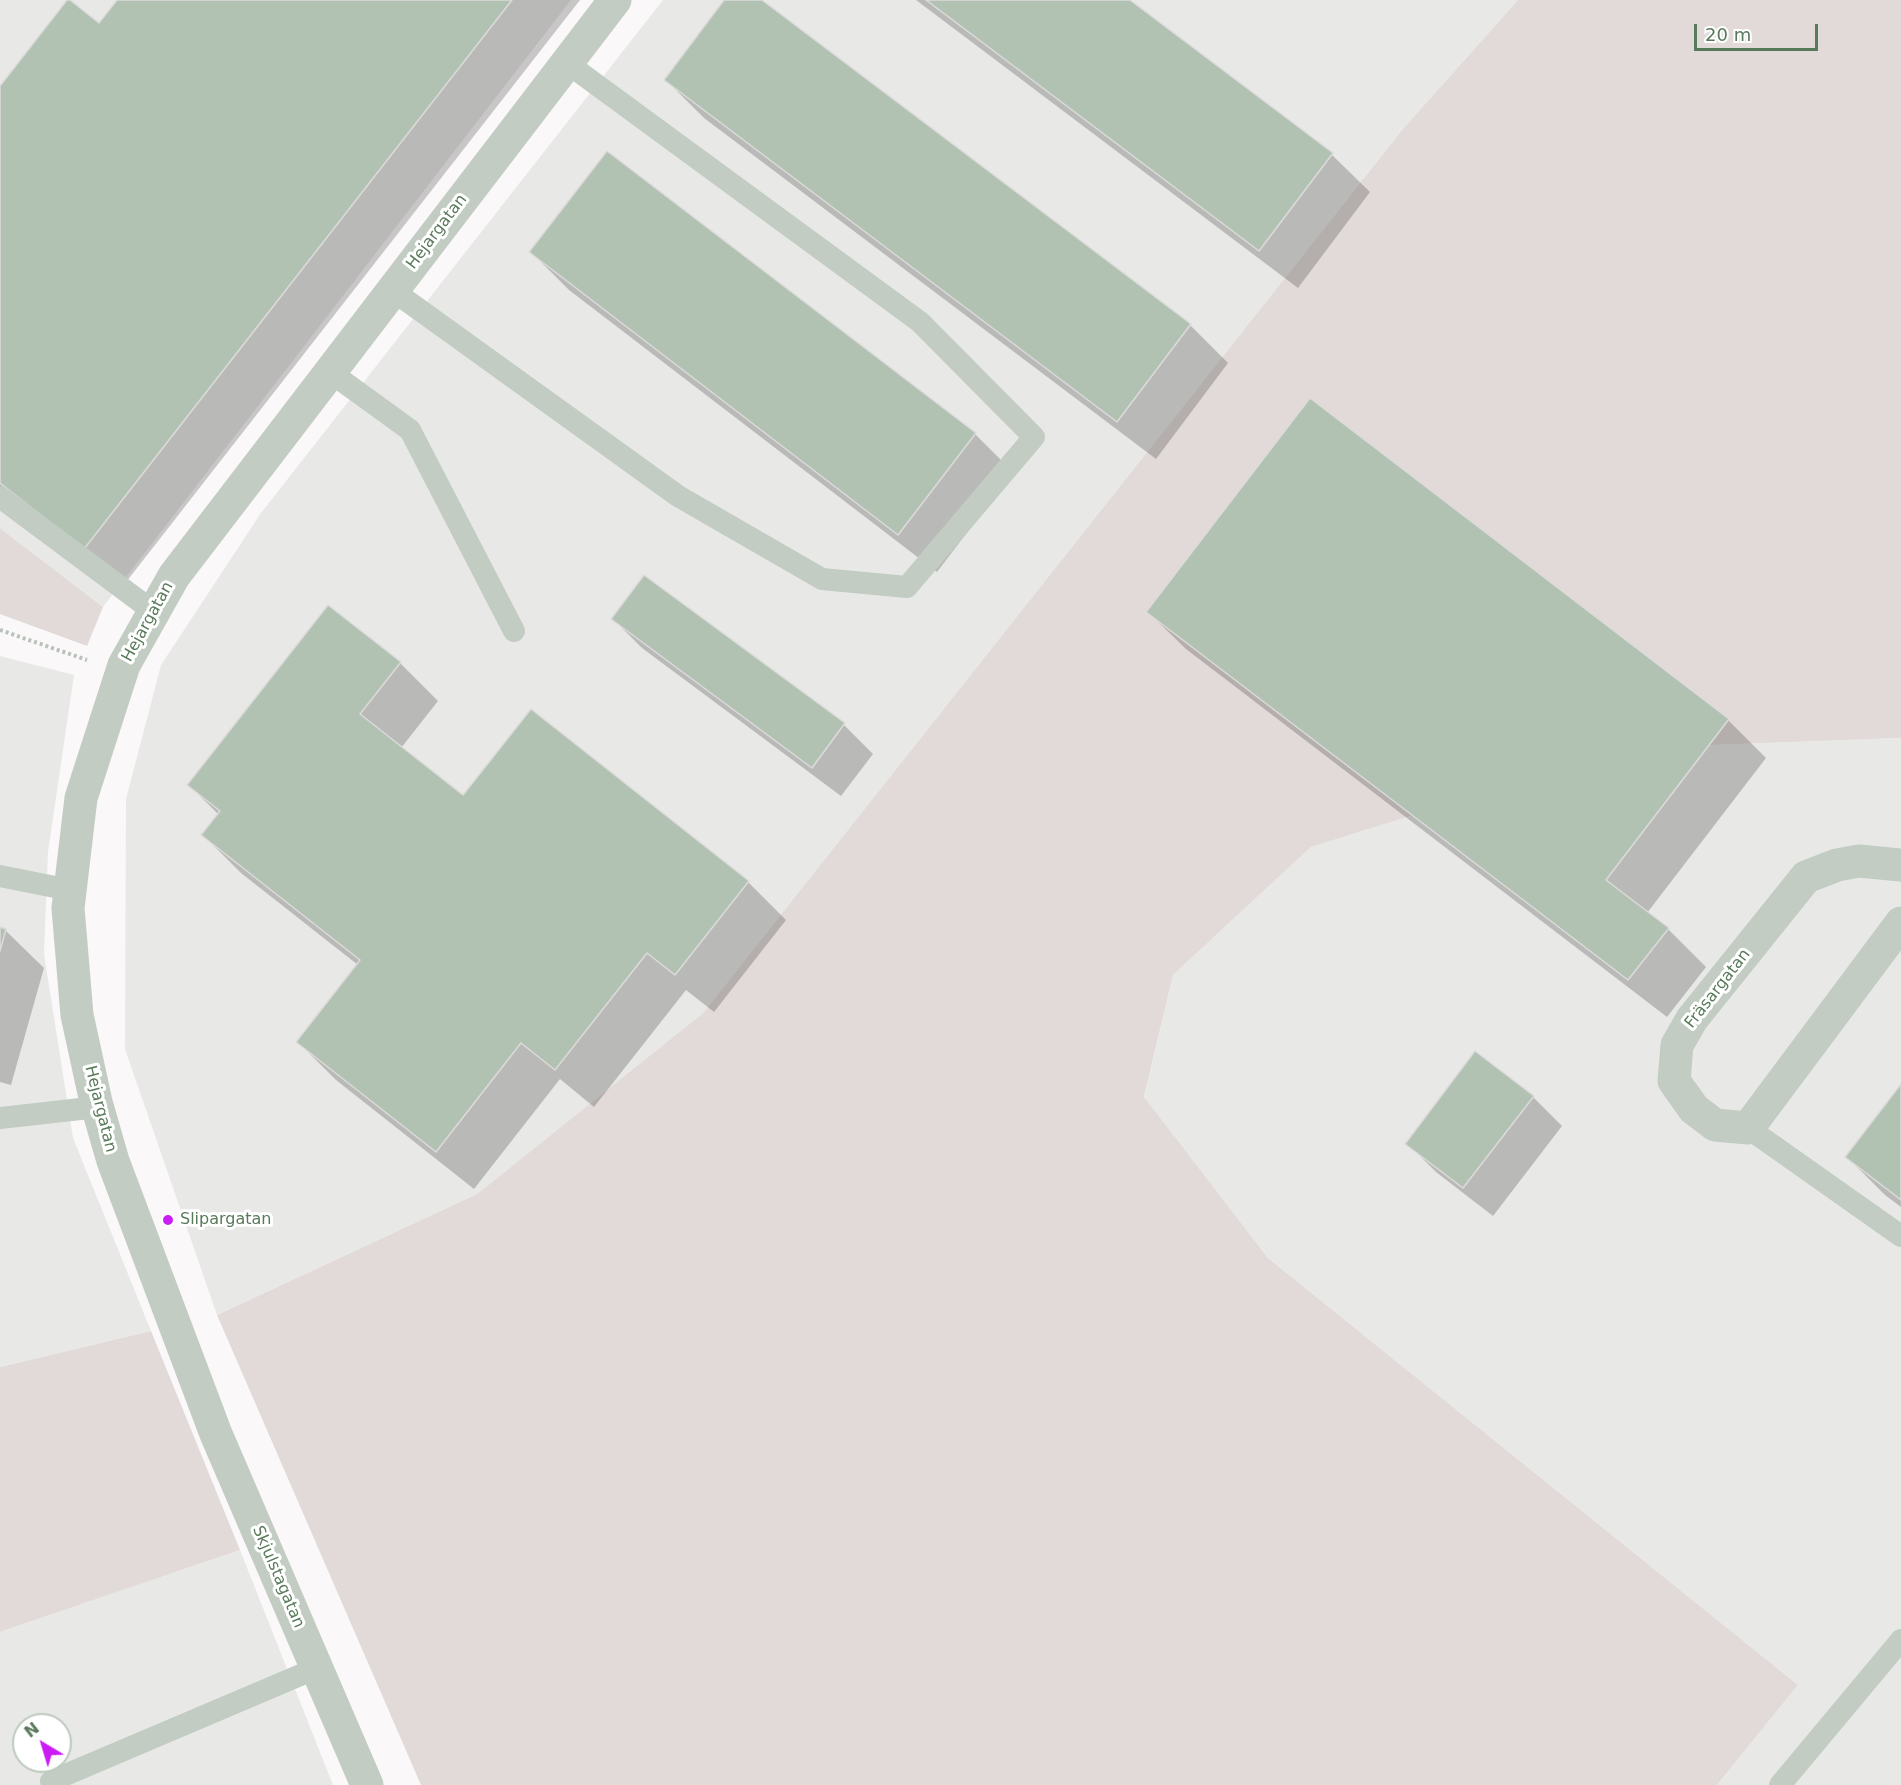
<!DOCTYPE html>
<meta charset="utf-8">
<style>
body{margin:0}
#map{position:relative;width:1901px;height:1785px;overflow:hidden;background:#faf8f9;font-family:"DejaVu Sans",sans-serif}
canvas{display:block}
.north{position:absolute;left:12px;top:1713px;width:60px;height:60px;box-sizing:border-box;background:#fff;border:2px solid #bdcabd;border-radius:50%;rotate:322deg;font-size:16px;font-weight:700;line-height:24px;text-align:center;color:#597a5a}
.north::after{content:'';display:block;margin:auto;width:21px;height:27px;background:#cc1cf5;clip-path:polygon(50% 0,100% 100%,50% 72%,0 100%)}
.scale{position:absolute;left:1694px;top:24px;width:124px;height:27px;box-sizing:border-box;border:3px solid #597a5a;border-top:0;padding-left:8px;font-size:18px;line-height:21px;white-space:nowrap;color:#597a5a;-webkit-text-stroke:4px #fff;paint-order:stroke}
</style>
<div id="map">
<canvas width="1901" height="1785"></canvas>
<div class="north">N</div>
<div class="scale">20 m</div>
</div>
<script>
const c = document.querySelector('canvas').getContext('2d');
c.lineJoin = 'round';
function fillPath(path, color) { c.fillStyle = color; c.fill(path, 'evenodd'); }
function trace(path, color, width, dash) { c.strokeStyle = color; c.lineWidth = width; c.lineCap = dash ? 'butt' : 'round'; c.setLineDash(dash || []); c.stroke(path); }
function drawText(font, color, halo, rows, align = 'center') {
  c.font = font + ' "DejaVu Sans",sans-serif'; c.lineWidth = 6; c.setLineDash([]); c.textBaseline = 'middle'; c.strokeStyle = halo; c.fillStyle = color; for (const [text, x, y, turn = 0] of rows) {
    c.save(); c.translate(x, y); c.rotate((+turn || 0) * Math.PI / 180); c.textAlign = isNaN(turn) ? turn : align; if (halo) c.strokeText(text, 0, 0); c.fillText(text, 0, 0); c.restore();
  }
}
fillPath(new Path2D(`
 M0,0H571L103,607L0,528Z
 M663,0H1518L1402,130L703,1013L477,1194L217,1315L125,1049L126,799L161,665L261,513Z
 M0,656L74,675L48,852L44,954L73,1138L151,1331L0,1367Z
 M1901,738V1785H1717L1798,1685L1268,1258L1144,1098L1173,975L1311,847L1629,748Z
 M240,1550L333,1785H0V1632ZM24,1725H60V1761H24Z`), '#e8e9e7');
fillPath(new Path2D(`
 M1518,0H1901V738L1629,748L1311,847L1173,975L1144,1097L1268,1258L1798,1685L1717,1785H421L217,1315L477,1194L703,1013L1402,130Z
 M0,528L103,607L87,646L0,614Z
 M151,1331L240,1550L0,1632V1367Z`), '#e2dad8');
fillPath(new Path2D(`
 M119,0H580L123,586L0,490V89L100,25Z
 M726,0H759L1191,326L1228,363L1156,459L704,118L666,80Z
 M916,0H1128L1332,155L1370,192L1298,288Z
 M531,252L975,434L1013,472L937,572L569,290Z
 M1148,612L1728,720L1766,758L1647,913L1668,929L1706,967L1667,1017L1186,649Z
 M613,619L844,725L873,754L841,796L642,648Z
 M400,663L438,701L401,748L463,797L531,711L748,882L786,920L714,1012L686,990L594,1107L560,1079L474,1189L336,1080L298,1042L358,965L241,873L203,835L219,815L189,785Z
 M0,928L5,930L44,968L11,1085L0,1082Z
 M1901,1086V1207L1885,1195L1847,1157Z
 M1533,1097L1562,1126L1493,1216L1436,1172L1407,1143Z`), '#0003');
const building = new Path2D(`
 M67,0H70L99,23L117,0H512L84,549L0,483V86Z
 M724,0H762L1191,324L1117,422L664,80Z
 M926,0H1130L1333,153L1259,251Z
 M607,151L976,433L898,535L529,252Z
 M1310,398L1729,719L1606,880L1669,928L1628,980L1146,612Z
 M644,575L845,723L812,768L611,619Z
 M328,605L401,662L360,714L463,795L531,709L749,881L675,975L647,953L555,1070L521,1043L436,1152L296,1042L360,960L201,835L220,811L187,785Z
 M0,927L6,929L0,951Z
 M1475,1051L1534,1096L1463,1188L1405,1144Z
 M1901,1084V1200L1845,1157Z`);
fillPath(building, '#b2c2b2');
trace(building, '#dcdadb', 1.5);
trace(new Path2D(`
 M0,630L87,660`), '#b9c1b9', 4, [3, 3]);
trace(new Path2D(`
 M392,290L678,496L822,579L907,587L1034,437L920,322L567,63
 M330,372L410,430L514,631
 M0,497L154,612
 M0,876L70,890
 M0,1118L98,1107
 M1748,1128L1901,1236
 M51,1781L317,1668
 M1780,1785L1901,1640`), '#c2ccc3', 22);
trace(new Path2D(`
 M1901,865L1859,861L1837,865L1806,877L1692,1019L1677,1045L1674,1081L1694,1109L1715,1125L1748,1128L1901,923
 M367,1785L216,1434L113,1161L96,1102L77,1015L68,908L81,798L124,665L174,576L615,0`), '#c2ccc3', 33);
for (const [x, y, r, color] of [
 [168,1220,6,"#cc1cf5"]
]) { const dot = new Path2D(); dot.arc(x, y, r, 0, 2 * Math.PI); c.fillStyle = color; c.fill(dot); trace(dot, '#fff', 2); }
drawText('16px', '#597a5a', '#fff', [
 ["Hejargatan",437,232,-53],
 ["Hejargatan",148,622,-61],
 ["Fräsargatan",1718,989,-52],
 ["Hejargatan",100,1109,76],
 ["Skjulstagatan",278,1577,67]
]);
drawText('16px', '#597a5a', '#fff', [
 ["Slipargatan",180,1220]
], 'left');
</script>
